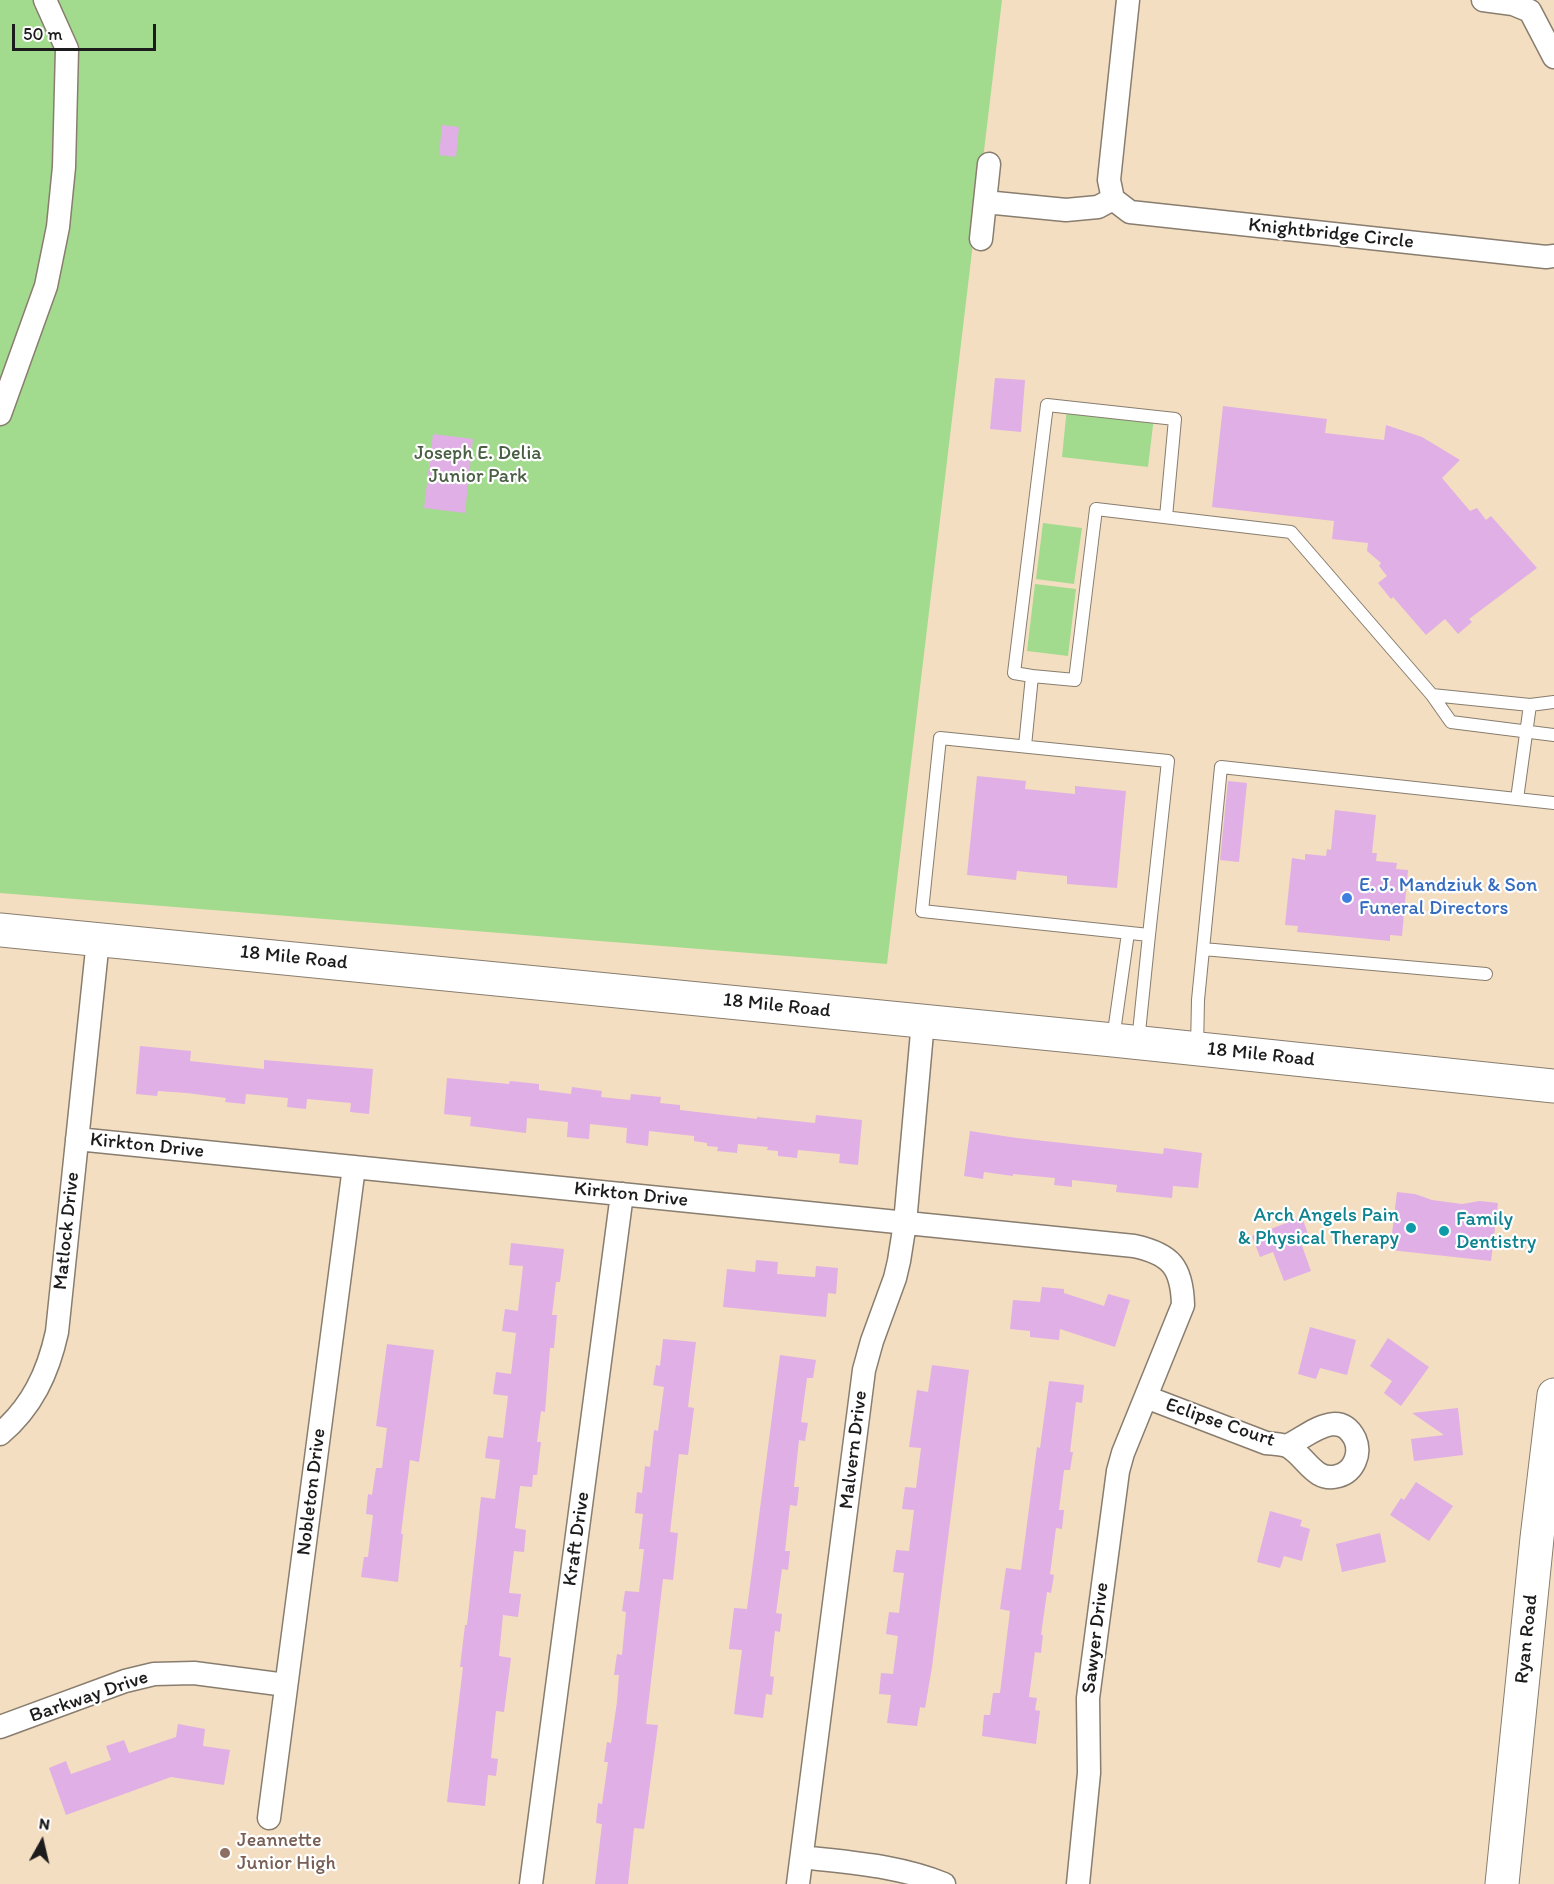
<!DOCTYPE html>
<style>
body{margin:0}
#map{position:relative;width:1554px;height:1884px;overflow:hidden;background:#f3dec1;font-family:Itim,sans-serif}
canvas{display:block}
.north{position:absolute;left:12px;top:1812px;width:60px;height:60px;-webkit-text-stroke:4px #fff;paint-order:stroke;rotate:8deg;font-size:16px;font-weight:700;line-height:24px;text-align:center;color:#1c1c1c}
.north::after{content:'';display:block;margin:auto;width:21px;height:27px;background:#1c1c1c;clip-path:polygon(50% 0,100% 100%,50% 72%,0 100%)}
.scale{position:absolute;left:12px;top:24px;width:144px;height:27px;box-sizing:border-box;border:3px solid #1c1c1c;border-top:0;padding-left:8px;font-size:18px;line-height:21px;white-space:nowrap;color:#1c1c1c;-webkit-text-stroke:4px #fff;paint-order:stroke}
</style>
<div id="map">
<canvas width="1554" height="1884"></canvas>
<div class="north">N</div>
<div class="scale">50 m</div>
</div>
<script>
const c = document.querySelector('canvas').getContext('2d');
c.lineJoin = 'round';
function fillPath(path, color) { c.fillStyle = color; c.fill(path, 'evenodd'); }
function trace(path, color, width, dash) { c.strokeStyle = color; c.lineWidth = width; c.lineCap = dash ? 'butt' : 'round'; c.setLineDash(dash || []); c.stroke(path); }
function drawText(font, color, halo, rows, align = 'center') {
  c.font = font + ' Itim,sans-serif'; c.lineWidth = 4.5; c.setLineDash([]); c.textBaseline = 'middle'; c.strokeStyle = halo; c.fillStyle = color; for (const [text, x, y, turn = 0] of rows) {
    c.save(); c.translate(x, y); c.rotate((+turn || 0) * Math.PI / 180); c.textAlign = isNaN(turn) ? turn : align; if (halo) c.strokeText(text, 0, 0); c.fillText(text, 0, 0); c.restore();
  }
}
fillPath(new Path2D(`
 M0,0H1002L887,964L0,893Z
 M1067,407L1154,417L1148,467L1062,457Z
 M1043,523L1082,528L1074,584L1036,579Z
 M1035,584L1076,589L1068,656L1027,651Z`), '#a2db8e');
fillPath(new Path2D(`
 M442,125L459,127L456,157L439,155Z
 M995,378L1025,380L1021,432L990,429Z
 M1223,406L1327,419L1325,433L1384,440L1386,425L1422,437L1460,460L1442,478L1470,511L1477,508L1486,520L1491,516L1537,568L1469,619L1472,622L1458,634L1445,619L1426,635L1393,597L1391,599L1378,583L1387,576L1379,566L1381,563L1367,551L1368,543L1332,539L1334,521L1212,507Z
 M433,434L473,439L465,513L424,508Z
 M977,776L1026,781L1025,789L1075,794V786L1126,791L1117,888L1067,884V876L1017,871L1016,880L967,875Z
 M1228,781L1247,783L1239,862L1220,860Z
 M1335,810L1376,815L1372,853H1377L1376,861L1397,863L1396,869L1408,870L1402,936L1390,935V941L1297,932L1298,926L1285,925L1292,858L1305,860V854L1326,856L1327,849L1331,850Z
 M140,1046L191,1051L190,1061L264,1069V1060L373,1069L369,1114L350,1112L351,1103L307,1099L306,1109L287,1107L288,1098L246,1094L245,1104L225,1102L226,1098L187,1093L158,1091L157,1096L136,1094Z
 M447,1078L509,1084L510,1081L539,1084V1090L571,1094L572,1087L602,1091L601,1097L630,1100L631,1094L661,1097L660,1103L680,1105V1110L757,1119V1117L815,1123L816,1115L862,1120L858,1165L839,1163L840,1154L798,1150L797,1158L778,1156V1151L767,1150L768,1147L738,1144L737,1153L717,1151L718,1147L707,1146V1143L694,1141V1136L649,1131L648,1146L626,1143L627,1128L590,1124L589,1139L567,1137L568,1122L527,1118L526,1133L470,1126L471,1117L444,1114Z
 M970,1131L1017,1138L1163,1154L1164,1148L1202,1153L1198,1188L1173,1186L1172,1198L1116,1192L1117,1185L1072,1180V1187L1054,1185L1055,1178L1013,1174V1176L984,1172L983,1179L964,1176Z
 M1397,1192L1415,1194L1432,1200L1462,1204L1480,1201L1498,1203L1491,1261L1390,1250Z
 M1302,1217L1310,1240L1301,1243L1311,1271L1284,1281L1273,1252L1260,1257L1252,1236Z
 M511,1243L564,1249L560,1282H556L552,1315H557L554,1348H550L545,1412L541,1411L537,1442H541L537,1475H533L532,1487L520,1486L515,1528L526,1530L524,1552L514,1551L509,1593L521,1594L518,1617L503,1615L499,1656L511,1658L504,1712L496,1711L491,1758L498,1759L496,1776L488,1775L485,1806L447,1802L463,1667H460L465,1625H467L481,1497L495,1499L500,1460L485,1458L488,1436L503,1438L508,1396L493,1394L496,1372L511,1374L516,1333L502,1331L505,1309L518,1311L523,1266L509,1265Z
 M756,1260L778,1262L777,1274L815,1277L816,1266L838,1268L836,1294L828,1293L826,1317L723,1307L727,1269L755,1272Z
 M1042,1287L1064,1289V1293L1104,1306L1108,1294L1130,1300L1115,1347L1060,1329L1059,1340L1030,1337V1331L1010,1329L1013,1300L1040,1302Z
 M1310,1327L1356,1340L1347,1375L1320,1368L1316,1379L1298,1374Z
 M1388,1338L1429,1367L1401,1406L1384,1393L1392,1381L1370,1366Z
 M663,1339L696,1342L688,1407L694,1408L688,1455L679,1454L670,1532L678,1533L673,1580L663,1579L646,1724L658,1725L644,1829L634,1828L628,1884H595L602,1824L596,1823L598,1803L602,1804L608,1762H604L607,1742L611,1743L617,1702L619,1675H614L617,1654L622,1655L626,1612L622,1611L625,1591L639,1592L644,1549H639L643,1514L635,1513L637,1492L642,1493L645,1466L650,1467L654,1430L658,1431L664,1387L653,1385L656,1365L660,1366Z
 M387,1344L434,1350L419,1462L410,1460L401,1534H403L398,1582L361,1577L364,1557H368L373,1515L366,1514L368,1494L372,1495L376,1468H382L387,1428L376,1426Z
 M780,1355L816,1360L813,1378H807L801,1422L808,1423L805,1441L799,1440L794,1487H799L797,1506L790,1505L785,1551H790L788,1570L782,1569L776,1613L782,1614L780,1632L775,1631L770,1676L774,1677L772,1695L766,1694L763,1718L734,1714L742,1650L729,1649L734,1608L747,1609Z
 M932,1365L969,1370L932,1667L925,1708L920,1707L917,1726L887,1723L891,1695L879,1694L881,1673L893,1674L898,1636L886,1634L889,1612L899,1613L904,1573L893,1572L896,1550L909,1551L914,1510L902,1509L905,1487L916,1488L921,1448L909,1447L917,1390L928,1392Z
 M1049,1381L1084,1385L1082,1403L1076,1402L1070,1452H1073L1070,1470H1064L1059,1510H1064L1062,1529L1056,1528L1050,1574L1054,1575L1051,1593L1047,1592L1041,1635H1043L1041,1653L1035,1652L1029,1697L1037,1698L1035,1710L1040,1711L1036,1744L982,1736L984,1715H990L993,1693H1000L1010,1611L1000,1609L1006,1568L1021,1570L1037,1447L1040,1448Z
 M1458,1408L1463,1455L1414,1461L1411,1439L1444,1435L1412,1413Z
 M1416,1482L1453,1506L1429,1541L1390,1515L1401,1498L1404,1500Z
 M1270,1511L1302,1520L1300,1526L1310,1529L1302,1561L1284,1556L1280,1568L1257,1562Z
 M1380,1533L1386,1562L1342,1572L1336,1544Z
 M178,1724L205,1729L203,1746L230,1750L224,1785L171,1777L66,1815L49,1768L66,1761L71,1774L111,1760L106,1746L124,1740L129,1753L176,1737Z`), '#e0afe5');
const lane = new Path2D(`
 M1032,676L1014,673L1047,405L1175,419L1166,517
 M1432,695L1530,705L1554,702
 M940,738L1168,761L1149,935L922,911Z
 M1025,746L1032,676L1075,680L1096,509L1291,532L1432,695L1451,722L1554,735
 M1517,799L1530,705
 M1203,949L1486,974
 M1113,1039L1128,933
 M1138,1042L1149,935
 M1197,1048L1198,1000L1221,767L1554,803`);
const street = new Path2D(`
 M1128,0L1109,180L1113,199L1130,212L1546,257L1554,256
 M1483,0L1513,4L1530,11L1554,57
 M985,202L1066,210L1098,207L1113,199
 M981,239L989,164
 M0,414L46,286L58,227L64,167L67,49L45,0
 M77,1139L1134,1246C1171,1254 1182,1267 1183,1305L1123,1453L1118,1471L1088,1698L1089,1773L1078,1884
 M1146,1397L1266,1443C1274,1444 1283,1444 1289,1447C1306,1457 1315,1483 1338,1476C1346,1474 1352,1468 1355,1461C1358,1454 1358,1446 1355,1439C1338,1406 1307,1437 1287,1446
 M0,1434C32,1407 48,1373 57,1332L98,940
 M0,1727L125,1681L154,1674L194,1673L286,1685
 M269,1818L354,1167
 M802,1857C852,1863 896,1865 944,1884
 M531,1884L622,1194
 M798,1884L864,1370L872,1341L895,1278L899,1261L905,1223L923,1021`);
const secondary = new Path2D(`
 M0,930L1113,1040L1554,1086
 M1502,1884L1537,1538L1554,1395`);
trace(lane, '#887d6e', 14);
trace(street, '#887d6e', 25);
trace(secondary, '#887d6e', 35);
trace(lane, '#fff', 12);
trace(street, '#fff', 22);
trace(secondary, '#fff', 33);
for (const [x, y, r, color] of [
 [1347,898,6,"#3f7fe0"],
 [1411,1228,6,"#0f9aa8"],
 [1444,1231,6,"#0f9aa8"],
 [225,1853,6,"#8d6e63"]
]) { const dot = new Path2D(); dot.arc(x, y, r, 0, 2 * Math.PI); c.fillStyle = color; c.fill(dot); trace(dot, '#fff', 2); }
drawText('20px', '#1c1c1c', '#fff', [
 ["Knightbridge Circle",1331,234,6],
 ["18 Mile Road",294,958,6],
 ["18 Mile Road",777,1006,6],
 ["18 Mile Road",1261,1055,6],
 ["Kirkton Drive",147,1146,6],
 ["Kirkton Drive",631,1195,6],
 ["Matlock Drive",67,1231,-84],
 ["Eclipse Court",1220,1423,19],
 ["Malvern Drive",854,1450,-83],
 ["Nobleton Drive",312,1492,-83],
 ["Kraft Drive",577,1539,-82],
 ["Sawyer Drive",1096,1638,-83],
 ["Ryan Road",1527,1639,-84],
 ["Barkway Drive",89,1697,-19]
]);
drawText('20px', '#4b5f44', '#fff', [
 ["Joseph E. Delia",478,454],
 ["Junior Park",478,477]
]);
drawText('20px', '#366cbe', '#fff', [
 ["E. J. Mandziuk & Son",1359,886],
 ["Funeral Directors",1359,909]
], 'left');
drawText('20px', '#0d838f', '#fff', [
 ["Arch Angels Pain",1399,1216],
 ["& Physical Therapy",1399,1239],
 ["Family",1456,1220,"left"],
 ["Dentistry",1456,1243,"left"]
], 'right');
drawText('20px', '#785e54', '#fff', [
 ["Jeannette",237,1841],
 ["Junior High",237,1864]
], 'left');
</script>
